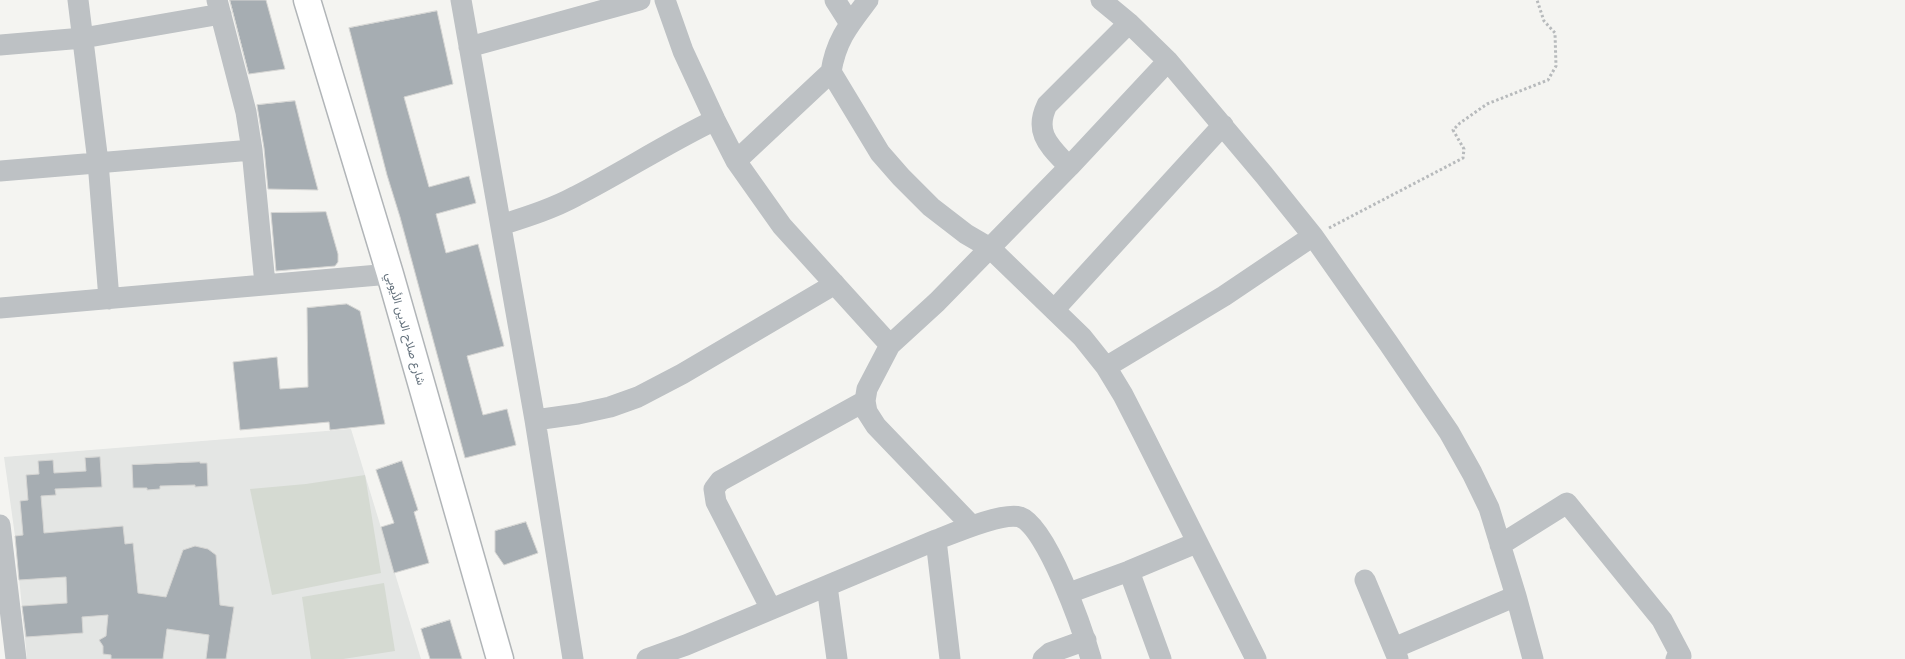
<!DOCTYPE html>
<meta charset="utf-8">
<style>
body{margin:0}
canvas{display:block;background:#f4f4f1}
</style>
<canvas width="1905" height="659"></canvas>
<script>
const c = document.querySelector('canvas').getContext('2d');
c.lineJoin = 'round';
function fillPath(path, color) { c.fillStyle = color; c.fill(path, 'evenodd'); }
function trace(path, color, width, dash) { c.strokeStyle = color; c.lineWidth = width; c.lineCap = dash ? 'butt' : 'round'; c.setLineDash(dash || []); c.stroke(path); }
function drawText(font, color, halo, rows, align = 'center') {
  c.font = font + ' Helvetica,Vazirmatn,sans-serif'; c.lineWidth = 5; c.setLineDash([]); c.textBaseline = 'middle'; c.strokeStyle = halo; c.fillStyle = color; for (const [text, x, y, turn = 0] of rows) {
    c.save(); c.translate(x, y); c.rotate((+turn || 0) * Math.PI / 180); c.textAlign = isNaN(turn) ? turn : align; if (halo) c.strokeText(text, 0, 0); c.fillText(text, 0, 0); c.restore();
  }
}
fillPath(new Path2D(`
 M351,429L421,659H27L15,536L4,457Z`), '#e4e6e4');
fillPath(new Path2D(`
 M365,475L381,573L272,595L250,489L306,484Z
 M384,583L395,651L343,659H311L302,597Z`), '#d5dad2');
const building = new Path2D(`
 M230,0H266L285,69L249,74Z
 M437,11L453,84L404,97L429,187L469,176L476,203L436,214L446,253L478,244L504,346L467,356L483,415L507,409L516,445L465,458L400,217L387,175L349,28Z
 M295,101L307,149L318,190L268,189L264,148L257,105Z
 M326,212L338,254V262L335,266L276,271L271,213Z
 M347,304L360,311L385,424L330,430L329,422L240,430L233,362L277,357L280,389L308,387L307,308Z
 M100,457L102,487L55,489L56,495L41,496L44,533L123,526L125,544L133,543L138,593L166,597L183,550L195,546L208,549L216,555L220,605L234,607L226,659H206L209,635L167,629L163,659H111V655L103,654V646L99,640L106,636L108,615L82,617L83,633L26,637L22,606L67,603L66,577L19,580L15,536L23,535L20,501L28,500L26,475L39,474L38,461L53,460L54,473L86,471L85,458Z
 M402,461L418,510L414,512L429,563L394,573L381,527L394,523L376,470Z
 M200,462V463H207L208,486L195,487V485L160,486V489L147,490V488H133L132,465Z
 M526,522L538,553L504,565L495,552V531Z
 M450,620L462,659H430L421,629Z`);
fillPath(building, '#a6adb2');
trace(building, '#d5d5d3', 1);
const major = new Path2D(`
 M307,0L390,274L500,659`);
trace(major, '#b1b5b8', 29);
trace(new Path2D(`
 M1329,228L1463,158L1464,149L1453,130L1460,123L1487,104L1548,80L1556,66L1555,33L1544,21L1537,0`), '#b7babc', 3, [2.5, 2.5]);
trace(new Path2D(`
 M78,0L98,162L109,299
 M217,0L246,112L252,150L265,284
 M461,0L535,420L573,659
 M665,0L683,51L715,120L736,161L782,226L890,345
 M835,0L849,22
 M1101,0L1129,23L1168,61L1264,175L1313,236L1389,344L1449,432L1472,473L1489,508L1516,596L1533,659
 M0,45L83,38L221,14
 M469,47L640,0
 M831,72L880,153L901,177L931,207L966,234L990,248L1082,337L1106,367L1123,395L1143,434L1256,659
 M736,161L831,72C836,40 849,25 868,0
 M1069,167C1051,147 1033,134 1047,105L1129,23
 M0,171L252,150
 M501,225C526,217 552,209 576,196C623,172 667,143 715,120
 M0,308L390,274
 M1054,310L1223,125
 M1106,367L1224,296L1313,236
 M535,420L578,414L610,407L638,397L682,374L835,284
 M0,525L16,659
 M972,526L876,426L867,412L865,401L867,389L890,345L937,302L1069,167L1168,61
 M936,540L950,659
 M1500,545L1567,503L1662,620L1681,656L1676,659
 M1129,571L1161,659
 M1365,580L1398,659
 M827,586L837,659
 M1069,593L1129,571L1196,543
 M771,609L716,502L714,489L720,481L865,401
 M1394,648L1516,596
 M647,659L686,645L936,540C954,533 1002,512 1020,517C1047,526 1083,631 1091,659
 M1043,659L1050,653L1086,640`), '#bdc1c4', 21);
trace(major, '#fff', 26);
drawText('12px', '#66737e', '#fff', [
 ["شارع صلاح الدين الأيوبي",405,329,74]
]);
</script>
